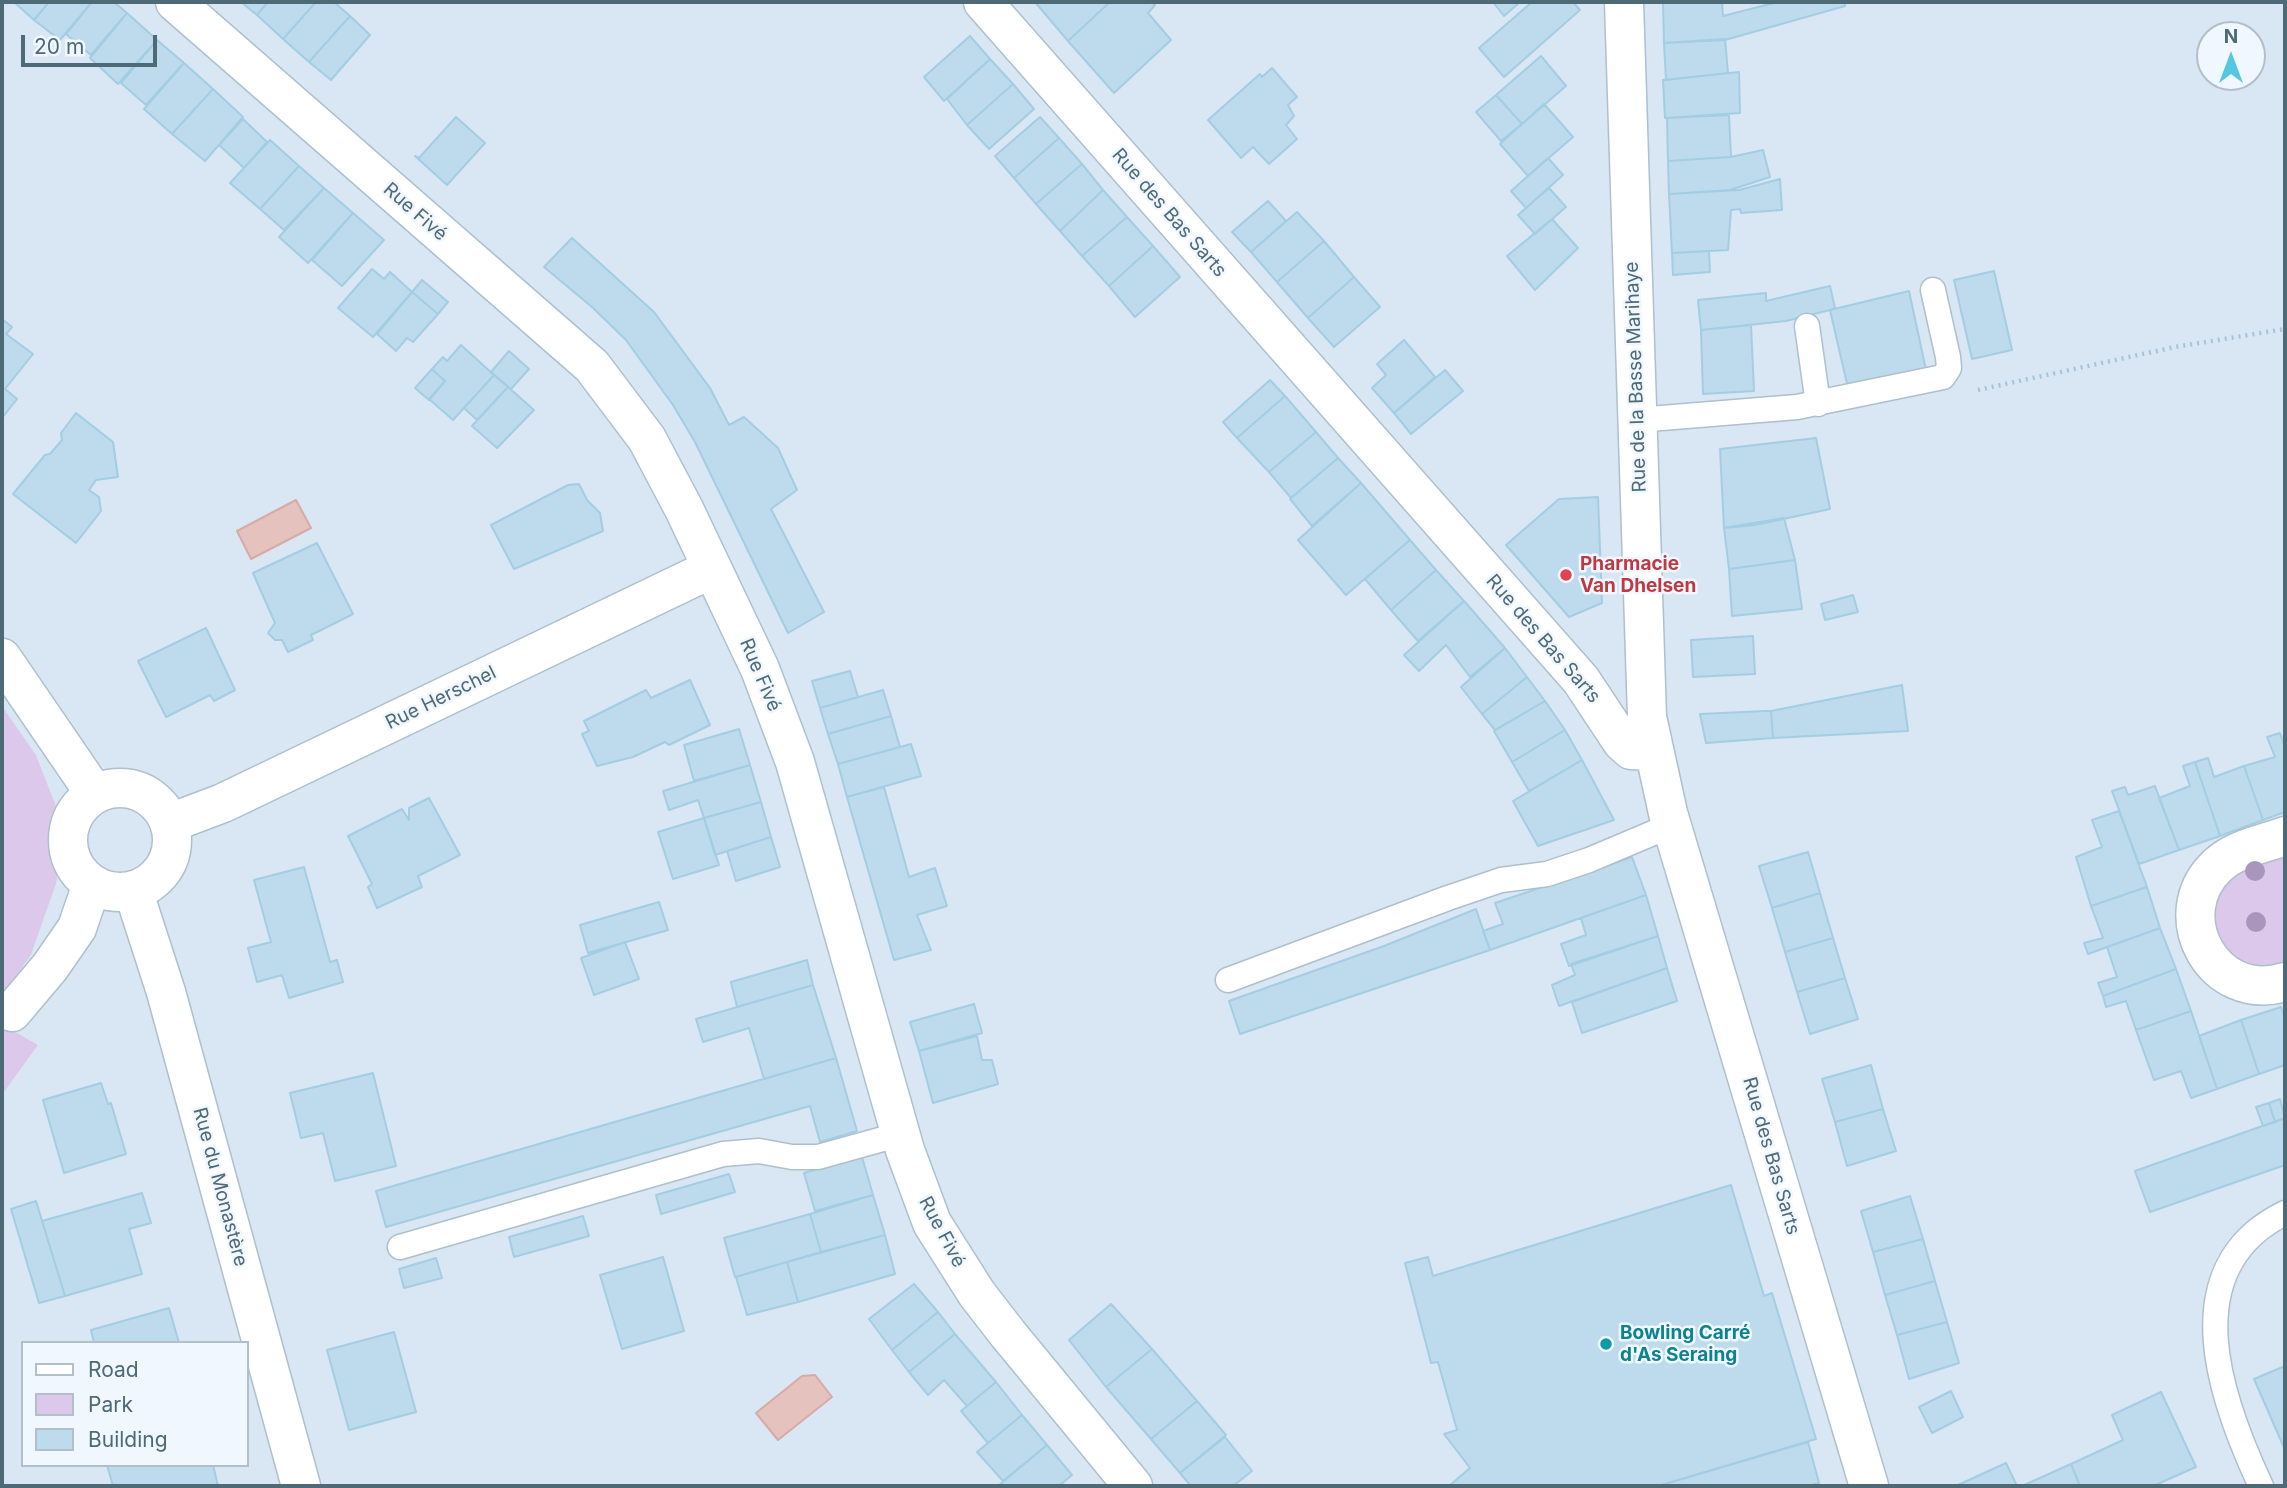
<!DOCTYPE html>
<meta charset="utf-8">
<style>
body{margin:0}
#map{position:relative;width:2287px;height:1488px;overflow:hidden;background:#eaf2fc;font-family:Inter,sans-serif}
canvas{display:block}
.frame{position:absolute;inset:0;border:4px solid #4e6a77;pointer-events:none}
.legend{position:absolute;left:21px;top:1341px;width:228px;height:126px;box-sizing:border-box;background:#f1f7fe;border:2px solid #b0bfc8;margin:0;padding:9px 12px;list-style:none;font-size:21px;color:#4e6a77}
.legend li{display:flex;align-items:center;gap:14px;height:35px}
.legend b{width:35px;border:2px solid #b0bfc8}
.north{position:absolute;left:2196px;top:21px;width:70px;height:70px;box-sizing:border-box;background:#f1f7fe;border:2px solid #b0bfc8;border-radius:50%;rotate:0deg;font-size:19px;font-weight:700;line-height:28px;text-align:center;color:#4e6a77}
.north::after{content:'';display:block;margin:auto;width:24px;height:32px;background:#54c8e1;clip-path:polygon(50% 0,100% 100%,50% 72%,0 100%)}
.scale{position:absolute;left:21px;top:35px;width:136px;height:32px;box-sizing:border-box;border:4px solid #4e6a77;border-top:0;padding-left:9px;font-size:21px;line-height:24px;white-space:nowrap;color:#4e6a77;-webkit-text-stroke:5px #f1f7fe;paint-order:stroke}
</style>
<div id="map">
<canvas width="2287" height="1488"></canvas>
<div class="frame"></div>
<ul class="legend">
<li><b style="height:9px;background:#fff"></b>Road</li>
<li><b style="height:19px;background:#dbc8ea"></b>Park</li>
<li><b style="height:19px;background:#bddbec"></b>Building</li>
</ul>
<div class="north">N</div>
<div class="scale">20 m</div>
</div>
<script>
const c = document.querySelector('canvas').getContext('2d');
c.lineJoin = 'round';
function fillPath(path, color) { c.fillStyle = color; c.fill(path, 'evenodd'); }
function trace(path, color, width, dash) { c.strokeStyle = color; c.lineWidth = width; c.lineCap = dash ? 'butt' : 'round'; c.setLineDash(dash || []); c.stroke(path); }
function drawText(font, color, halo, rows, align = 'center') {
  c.font = font + ' Inter,sans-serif'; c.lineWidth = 5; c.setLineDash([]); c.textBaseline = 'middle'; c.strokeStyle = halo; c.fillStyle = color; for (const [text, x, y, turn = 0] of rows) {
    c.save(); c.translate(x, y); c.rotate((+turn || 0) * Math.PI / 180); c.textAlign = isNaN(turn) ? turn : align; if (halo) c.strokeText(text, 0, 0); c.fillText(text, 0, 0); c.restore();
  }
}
fillPath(new Path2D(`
 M2,2H2285V1486H2V1095L38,1045L2,1024V996L31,955L57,881L56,806L36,755L2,706ZM2210,35H2252V77H2210ZM23,1343H247V1465H23Z`), '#d9e6f4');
fillPath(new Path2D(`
 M2,706L36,755L56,806L57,881L31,955L2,996Z
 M2285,847V968L2274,972L2237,963L2211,928L2217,888L2256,858Z
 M2,1024L38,1045L2,1095Z`), '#dbc8ea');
const water = new Path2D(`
 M296,500L311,528L251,559L237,531Z
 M815,1375L832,1397L778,1440L756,1413L802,1376Z`);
fillPath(water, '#e6c2be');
trace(water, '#d7aba5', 2);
const building = new Path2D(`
 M14,2H49L34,20Z
 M49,2H92L60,40L34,20Z
 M92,2H114L127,13L91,55L66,34Z
 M241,2H268L257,15Z
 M268,2H316L283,39L257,15Z
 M316,2H334L350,16L309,62L283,39Z
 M1035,2H1110L1068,41Z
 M1110,2H1152L1155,5L1148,13L1171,40L1114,93L1068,41Z
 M1493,2H1520L1504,16Z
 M1532,2H1573L1580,10L1504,77L1479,48Z
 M1722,2L1723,16L1778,2H1844L1845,6L1725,40L1664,43L1663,3Z
 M127,13L157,40L118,84L90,58Z
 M350,16L370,35L331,80L309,62Z
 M970,36L990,59L944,101L924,77Z
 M1725,39L1728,73L1666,80L1664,43Z
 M157,40L184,63L146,105L121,83Z
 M1541,56L1566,86L1522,124L1496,95Z
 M990,59L1013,84L967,125L947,99Z
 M184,63L213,89L172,134L144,109Z
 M1272,68L1297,97L1288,105L1294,116L1286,125L1297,139L1269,164L1253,147L1241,158L1208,120L1260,74L1262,77Z
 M1739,72L1740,113L1665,118L1663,80Z
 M1013,84L1034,109L989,149L967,125Z
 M213,89L243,117L205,161L172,134Z
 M1496,95L1522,124L1501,141L1476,112Z
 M1544,104L1573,137L1528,176L1500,144Z
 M1729,115L1731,157L1668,161L1667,118Z
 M456,117L485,143L447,185L415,156L419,158Z
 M1040,117L1059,138L1014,178L995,156Z
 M243,119L267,142L244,168L219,145Z
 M1059,138L1082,164L1036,204L1014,178Z
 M270,140L299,166L260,209L230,183Z
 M1763,150L1770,177L1730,190L1669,194L1668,161L1731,157Z
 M1548,158L1563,175L1526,208L1511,191Z
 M1082,164L1103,190L1060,231L1036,204Z
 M299,166L324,188L284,230L260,209Z
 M1780,179L1782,210L1741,213L1740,209L1731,210L1728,250L1672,253L1669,194L1739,190Z
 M324,188L353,213L308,263L279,237Z
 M1549,188L1566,207L1535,234L1518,215Z
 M1103,190L1127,217L1082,256L1060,231Z
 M1268,201L1286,221L1251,252L1232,232Z
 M1297,212L1324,241L1277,282L1251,252Z
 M353,213L384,240L342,286L312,260Z
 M1127,217L1153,246L1109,286L1082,256Z
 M1552,219L1578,248L1535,290L1507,256Z
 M572,238L654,312L710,388L729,425L744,417L778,448L797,490L771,509L824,612L788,633L695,442L673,405L626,340L592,307L544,267Z
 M1324,241L1354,277L1308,318L1277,282Z
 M1153,246L1180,277L1135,317L1109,286Z
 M1709,251L1710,272L1673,275L1672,253Z
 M372,269L384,279L390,272L412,292L373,337L338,308Z
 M1994,271L2012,350L1972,359L1954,280Z
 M1354,277L1380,307L1334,347L1308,318Z
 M422,280L448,302L438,314L412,292Z
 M1830,286L1835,308L1830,310L1786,321L1701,330L1698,300L1766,293V301Z
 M1909,291L1926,370L1848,388L1830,310Z
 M412,292L438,314L413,342L407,338L396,351L377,334Z
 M2,319L12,327L6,334L33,354L5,389L17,399L2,418Z
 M1751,325L1754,391L1703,394L1701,330Z
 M1404,340L1435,377L1394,413L1372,388L1386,375L1377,364Z
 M461,345L494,375L453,420L429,399L445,381L432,369L443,357L447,361Z
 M509,351L529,369L511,389L491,372Z
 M432,369L445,381L429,400L415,388Z
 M1445,370L1463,391L1411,434L1394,413Z
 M494,375L508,387L477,420L464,408Z
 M1270,380L1285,396L1237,438L1223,422Z
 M508,387L534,410L497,448L472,426Z
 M1285,396L1316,432L1269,472L1237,438Z
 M76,413L113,442L118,477L96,480L89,490L99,497L101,511L76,543L13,494L45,455L50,454L62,440L61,433Z
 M1316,432L1338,458L1291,498L1269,472Z
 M1816,438L1830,509L1755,525L1724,528L1720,449Z
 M1338,458L1361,483L1312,526L1290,499Z
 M1361,483L1410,540L1346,595L1298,540Z
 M579,484L587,500L600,513L603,531L514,569L491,525L568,485Z
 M1598,497L1602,603L1569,617L1506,545L1559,499Z
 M1784,518L1795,560L1729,569L1724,528Z
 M1410,540L1436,570L1391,610L1365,579Z
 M317,543L353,614L311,635L313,640L288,652L282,640H275L268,633L275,623L253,573Z
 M1795,560L1802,609L1732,616L1729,569Z
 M1436,570L1464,601L1418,641L1391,610Z
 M1853,595L1858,612L1825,620L1821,604Z
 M1464,601L1505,648L1470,677L1446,645L1419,671L1404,655Z
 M206,628L235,690L214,701L210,695L166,717L138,661Z
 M1753,636L1755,674L1693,677L1691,640Z
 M1505,648L1527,677L1482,714L1461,687Z
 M850,671L858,697L820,708L812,681Z
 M1527,677L1545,701L1495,730L1482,714Z
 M690,680L710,725L669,745L665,742L633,757L597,766L582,734L589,731L584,721L646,690L651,698Z
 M1902,685L1908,731L1773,738L1771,711Z
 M883,690L891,716L828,734L820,708Z
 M1545,701L1565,730L1512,762L1494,731Z
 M1765,711H1771L1773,738L1706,743L1700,714Z
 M891,716L900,747L838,764L828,734Z
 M739,729L750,765L694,781L684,745Z
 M1565,730L1582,760L1529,791L1512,762Z
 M2280,733L2285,747V812L2263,820L2244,766L2275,757L2267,737Z
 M911,744L921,776L847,797L838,764Z
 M2208,758L2214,777L2244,766L2263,820L2220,836L2195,762Z
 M1582,760L1614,820L1538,846L1513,801Z
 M2195,762L2220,836L2179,850L2159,798L2190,786L2183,766Z
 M750,765L761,802L704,818L698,800L669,810L663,791Z
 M2155,786L2179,850L2139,864L2112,791L2125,787L2128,795Z
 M884,787L909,877L935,868L947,906L917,915L931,950L894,960L847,797Z
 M429,798L460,855L418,876L422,887L377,908L368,887L372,884L348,836L402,809L409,820V808Z
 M761,802L771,837L715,855L704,818Z
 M2119,811L2147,887L2091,906L2076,857L2102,847L2092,820Z
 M704,818L719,865L673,879L658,832Z
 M771,837L780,867L736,881L727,851Z
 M1808,852L1820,893L1772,908L1759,866Z
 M1632,857L1646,895L1490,950L1483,931L1503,924L1495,903Z
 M304,867L330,962L337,960L343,982L289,998L282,975L257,982L248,948L271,942L254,880Z
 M2147,887L2160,928L2088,954L2084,943L2103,938L2091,906Z
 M1820,893L1833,938L1785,952L1772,908Z
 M1646,895L1658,936L1569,966L1561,944L1586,935L1581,918Z
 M659,902L668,930L588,953L580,925Z
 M1476,909L1490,950L1240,1034L1229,1001L1384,946Z
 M2160,928L2176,969L2103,996L2098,983L2117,977L2107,947Z
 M1658,936L1667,968L1559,1006L1552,985L1575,975L1571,964Z
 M1833,938L1845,978L1797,992L1785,952Z
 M625,942L639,979L594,995L581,958Z
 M807,960L813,985L737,1007L731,982Z
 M1667,968L1677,1001L1582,1033L1572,1002Z
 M2176,969L2191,1011L2136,1030L2126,1001L2106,1007L2103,996Z
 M1845,978L1858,1019L1810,1034L1797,992Z
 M813,985L836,1058L764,1079L749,1028L703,1042L696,1019Z
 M974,1004L982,1033L919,1051L910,1022Z
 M2281,1007L2285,1018V1065L2259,1074L2241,1020Z
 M2191,1011L2217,1089L2191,1098L2181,1071L2154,1080L2136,1030Z
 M2241,1020L2259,1074L2217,1089L2199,1036Z
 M977,1036L982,1060H992L998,1084L933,1103L919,1051Z
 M836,1058L857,1131L820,1142L810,1106L386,1227L376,1191Z
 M1871,1065L1883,1109L1835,1122L1822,1079Z
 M373,1073L396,1166L335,1181L323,1133L301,1138L290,1093Z
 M101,1083L108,1104L111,1103L126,1154L64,1173L43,1100Z
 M2280,1099L2285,1118L2275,1122L2269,1103Z
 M2269,1103L2275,1122L2263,1126L2256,1107Z
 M1883,1109L1896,1151L1847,1166L1835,1122Z
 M2285,1118V1165L2150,1212L2135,1171Z
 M862,1157L873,1195L815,1211L804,1173Z
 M729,1174L735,1192L661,1214L656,1195Z
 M1731,1185L1764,1296L1772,1293L1816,1439L1658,1486H1449L1470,1468L1444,1434L1457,1430L1438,1362L1431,1363L1405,1263L1428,1257L1433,1276Z
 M142,1193L151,1223L129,1229L142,1274L65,1296L42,1221Z
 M873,1195L885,1235L821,1252L810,1214Z
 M1910,1196L1923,1239L1873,1252L1861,1211Z
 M36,1201L65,1296L39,1303L11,1209Z
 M810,1214L821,1252L735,1277L724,1238Z
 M583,1216L589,1236L514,1257L509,1237Z
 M885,1235L895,1274L798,1302L787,1262Z
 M1923,1239L1935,1281L1885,1295L1873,1252Z
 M663,1257L684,1331L622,1349L600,1275Z
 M436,1258L442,1278L404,1288L399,1269Z
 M787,1262L798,1302L747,1315L736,1277Z
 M1935,1281L1947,1322L1897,1335L1885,1295Z
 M914,1284L938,1312L892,1350L869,1319Z
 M1111,1304L1152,1349L1106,1387L1069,1340Z
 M169,1308L179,1343H94L91,1330Z
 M938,1312L955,1334L909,1372L892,1350Z
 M1947,1322L1959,1363L1909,1379L1897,1335Z
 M394,1332L416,1412L349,1430L327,1350Z
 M955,1334L996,1382L967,1406L944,1380L928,1395L909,1372Z
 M1152,1349L1197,1401L1151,1439L1106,1387Z
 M2285,1366V1450L2254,1379Z
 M996,1382L1022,1415L988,1443L961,1411Z
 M1951,1391L1963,1417L1932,1433L1919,1407Z
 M2161,1392L2196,1467L2153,1486H2080L2071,1464L2123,1440L2112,1415Z
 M1197,1401L1226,1435L1180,1473L1151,1439Z
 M1022,1415L1047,1445L1003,1481L977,1452Z
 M1225,1437L1252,1471L1233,1486H1191L1180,1473Z
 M1808,1442L1819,1483L1808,1486H1658Z
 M1047,1445L1072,1475L1059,1486H998Z
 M2006,1463L2017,1486H1958V1485Z
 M2071,1464L2080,1486H2022Z
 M107,1465H213L218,1486H113Z`);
fillPath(building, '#bddbec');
trace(building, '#a3cde3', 2);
const lane = new Path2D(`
 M1807,326L1818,404
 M1637,420L1797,407L1943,377L1949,368L1948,357L1933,290
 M1228,980L1448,898L1501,880L1547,874L1589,860L1672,825
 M400,1247L723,1154L759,1151L792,1157H818L901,1134
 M2261,1486C2221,1401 2172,1268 2285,1213`);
const street = new Path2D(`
 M983,2L1581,680L1622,742L1631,750L1654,751
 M1624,2L1647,717L1668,813L1869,1486
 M2,658L95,794
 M68 840a52 52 0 1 1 104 0a52 52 0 1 1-104 0Z
 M170,823L223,803L711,569
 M2285,836C2263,844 2234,849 2217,866C2166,914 2212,1004 2285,982
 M133,890L166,992L301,1486
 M12,1012L50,967L77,928L92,884`);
const secondary = new Path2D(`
 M175,2L592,366L647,439L684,509L760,669L795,762L905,1150L932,1223L977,1294L1008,1334L1133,1486`);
trace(lane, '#adc0cc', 27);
trace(street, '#adc0cc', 41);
trace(secondary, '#abc1cf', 41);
trace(new Path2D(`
 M1978,390L2175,347L2285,329`), '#a5c5d6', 4.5, [2, 5]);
trace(lane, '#fff', 24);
trace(street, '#fff', 38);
trace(secondary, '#fff', 38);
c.fillStyle = '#a996bc';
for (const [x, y] of [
 [2255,871],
 [2256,922]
]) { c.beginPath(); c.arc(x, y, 10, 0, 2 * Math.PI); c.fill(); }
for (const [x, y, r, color] of [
 [1566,575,7,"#e0444e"],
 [1606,1344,7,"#0f9aa8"]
]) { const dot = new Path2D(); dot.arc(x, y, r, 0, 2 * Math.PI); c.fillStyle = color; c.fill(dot); trace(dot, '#f1f7fe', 2.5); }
drawText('19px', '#4e6a77', '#f1f7fe', [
 ["Rue Fivé",415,212,41],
 ["Rue des Bas Sarts",1169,213,49],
 ["Rue de la Basse Marihaye",1636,377,-92],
 ["Rue des Bas Sarts",1543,639,49],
 ["Rue Fivé",760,675,67],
 ["Rue Herschel",441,698,-26],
 ["Rue des Bas Sarts",1771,1156,74],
 ["Rue du Monastère",220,1187,75],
 ["Rue Fivé",942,1232,62]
]);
drawText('bold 19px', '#be3a42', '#f1f7fe', [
 ["Pharmacie",1580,564],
 ["Van Dhelsen",1580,586]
], 'left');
drawText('bold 19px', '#0d838f', '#f1f7fe', [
 ["Bowling Carré",1620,1333],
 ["d'As Seraing",1620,1355]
], 'left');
</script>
